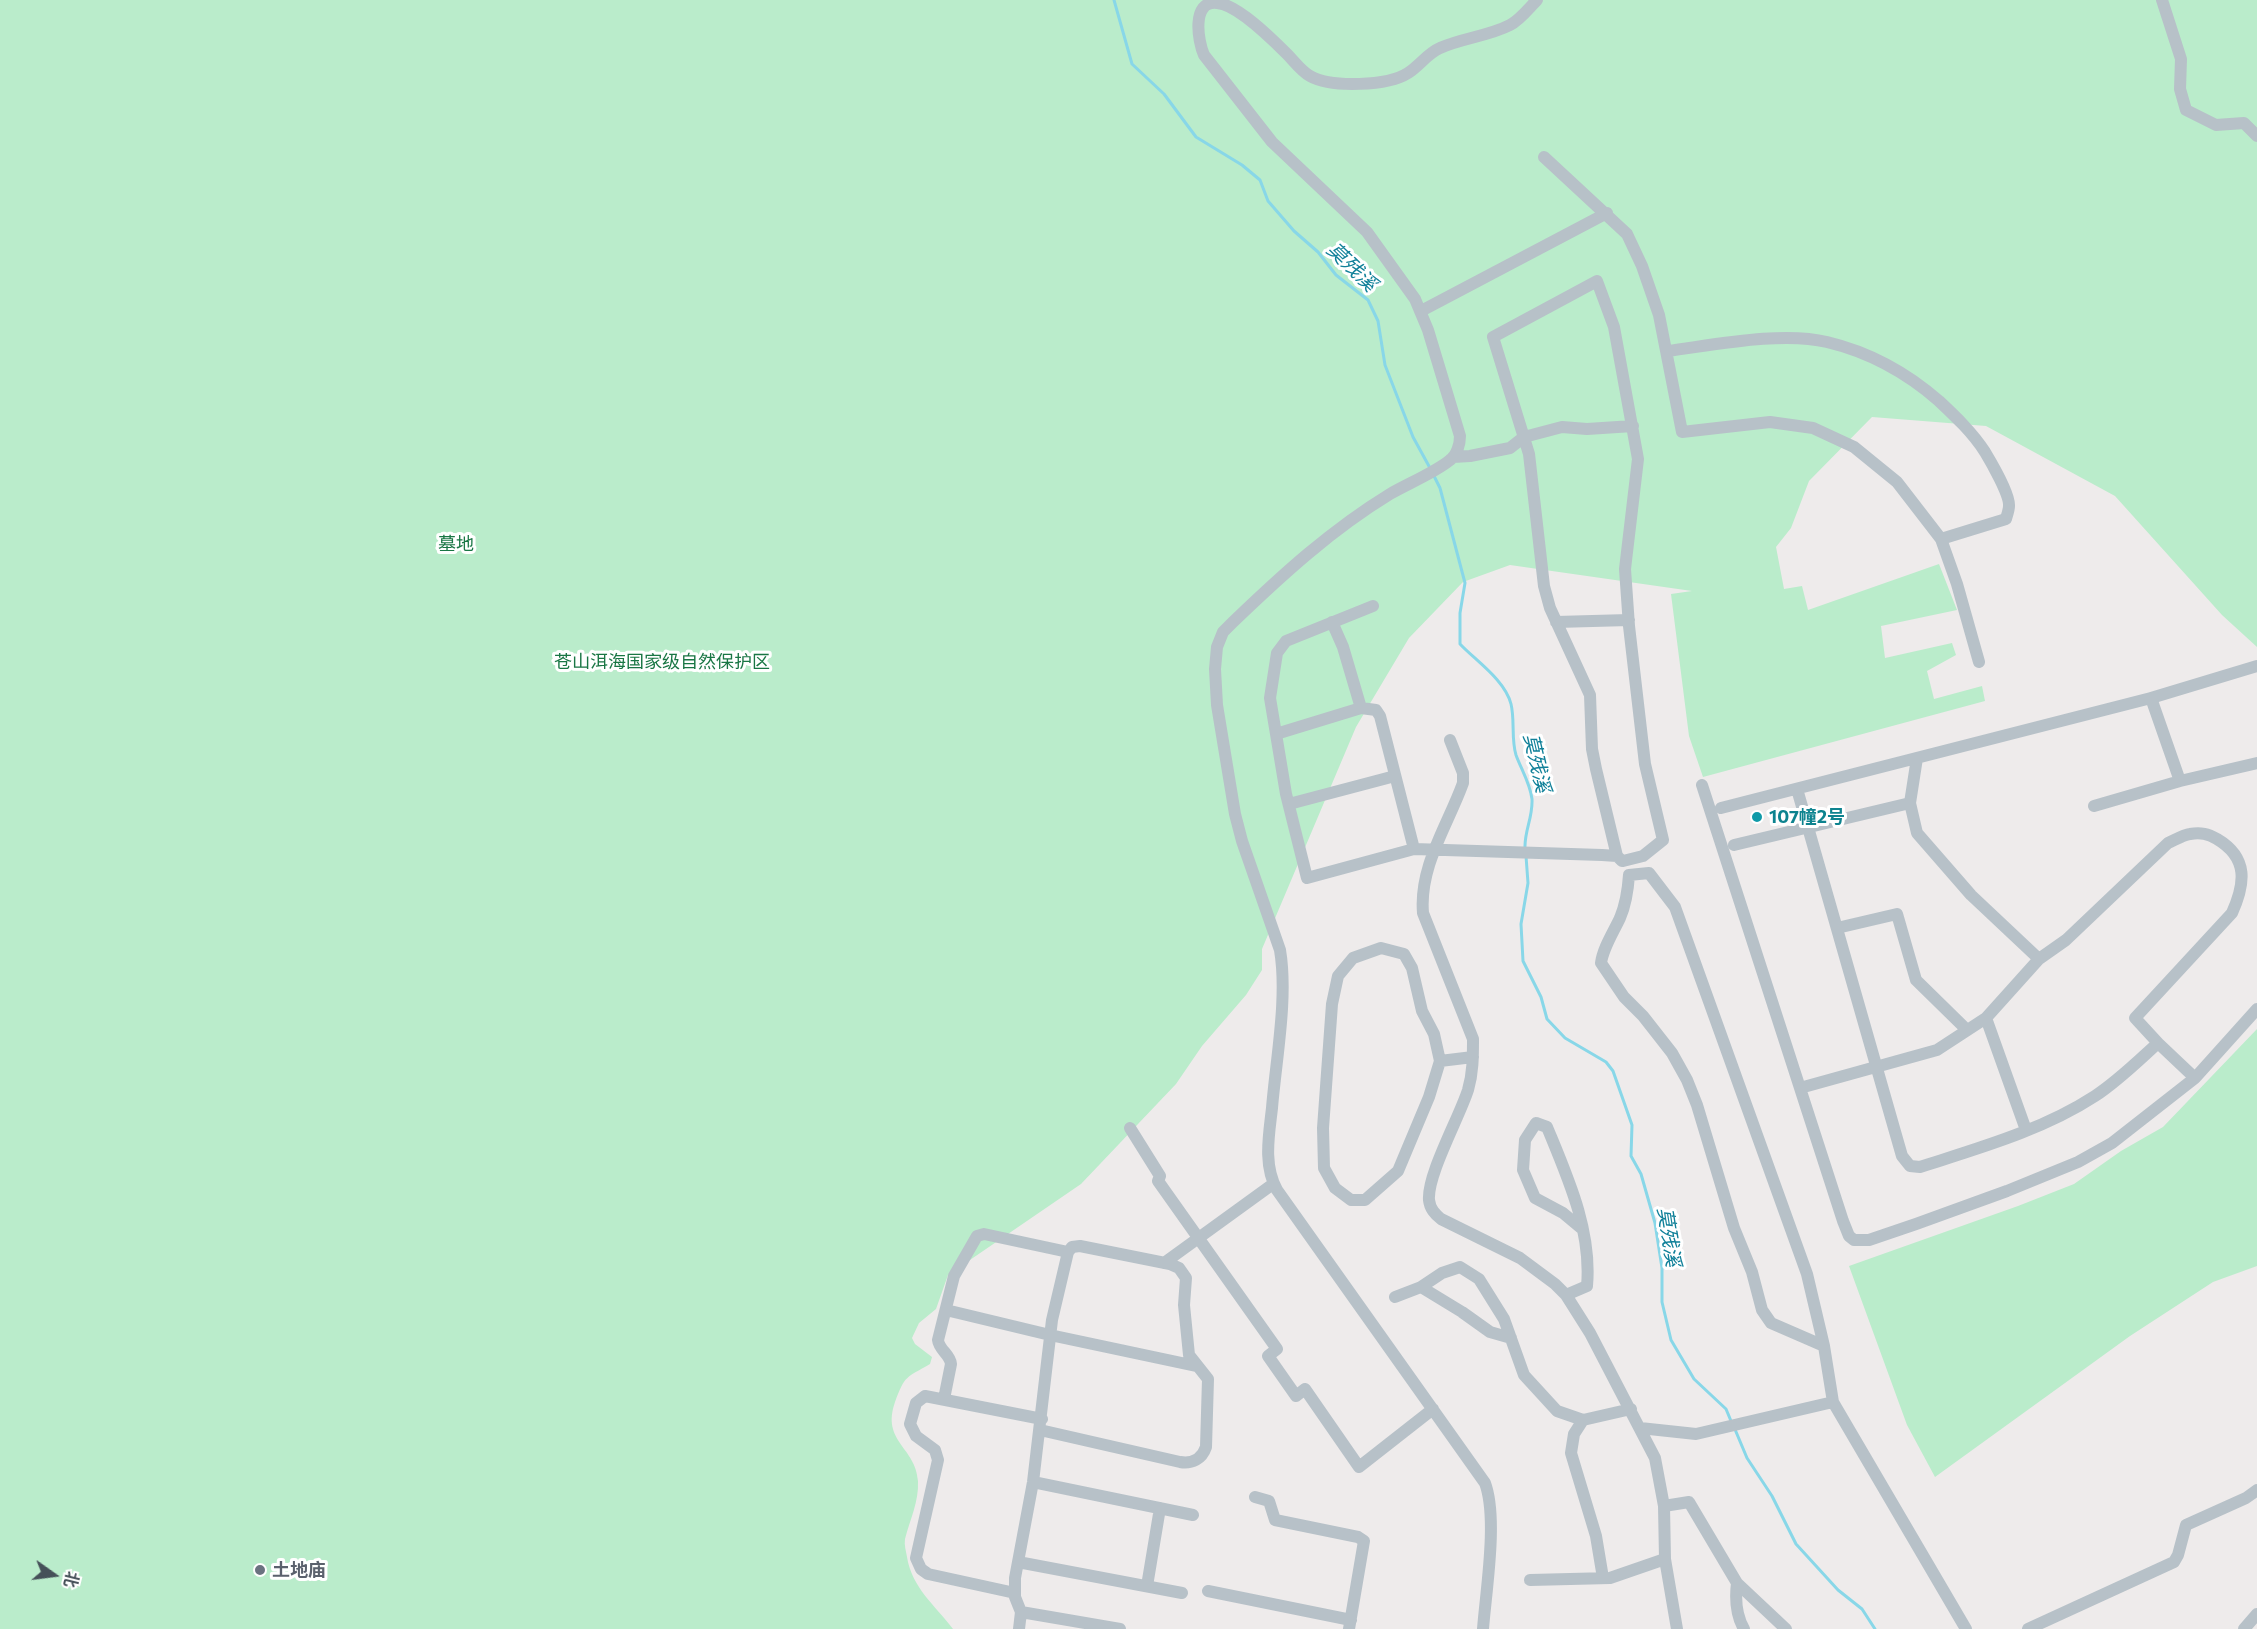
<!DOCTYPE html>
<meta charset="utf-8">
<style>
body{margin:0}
#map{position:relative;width:2257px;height:1629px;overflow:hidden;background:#eeebeb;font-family:Commissioner,"Noto Sans SC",sans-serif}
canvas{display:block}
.north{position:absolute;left:24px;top:1545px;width:60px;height:60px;-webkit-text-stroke:4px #fff;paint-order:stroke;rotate:104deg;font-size:16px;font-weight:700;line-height:24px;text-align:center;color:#455058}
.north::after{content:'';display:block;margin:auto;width:21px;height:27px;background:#455058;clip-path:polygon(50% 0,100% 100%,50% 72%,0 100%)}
</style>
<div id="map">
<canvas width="2257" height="1629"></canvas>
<div class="north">北</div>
</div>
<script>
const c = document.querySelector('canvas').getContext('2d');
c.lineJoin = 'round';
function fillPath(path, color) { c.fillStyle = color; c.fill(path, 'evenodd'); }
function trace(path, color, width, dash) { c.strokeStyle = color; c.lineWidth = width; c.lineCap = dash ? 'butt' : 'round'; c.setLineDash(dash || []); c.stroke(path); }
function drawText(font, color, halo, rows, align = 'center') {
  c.font = font + ' Commissioner,"Noto Sans SC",sans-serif'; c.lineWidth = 6; c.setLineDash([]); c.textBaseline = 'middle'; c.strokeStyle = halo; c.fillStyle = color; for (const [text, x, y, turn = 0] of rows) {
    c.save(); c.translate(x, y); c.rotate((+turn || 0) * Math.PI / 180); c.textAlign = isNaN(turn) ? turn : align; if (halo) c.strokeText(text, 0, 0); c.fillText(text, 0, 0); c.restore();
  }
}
fillPath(new Path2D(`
 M0,0H2257V647L2222,615L2115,496L1986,426L1872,417L1809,481L1791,528L1776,547L1784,589L1802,586L1808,610L1939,564L1957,610L1881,626L1885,658L1952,643L1956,655L1927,671L1934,699L1982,686L1985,701L1703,777L1689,736L1671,594L1692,591L1510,565L1463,582L1409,638L1356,727L1262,949V970L1246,995L1202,1046L1176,1084L1081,1184L948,1275L936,1309L919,1323L912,1338L915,1344L932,1357L930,1364C906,1378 905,1375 895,1402C881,1442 916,1447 918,1481C919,1502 910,1519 905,1539C904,1545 906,1551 907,1557C912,1588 935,1605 953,1629H0Z
 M2257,1029V1266L2213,1282L2130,1336L1935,1477L1907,1425L1849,1266L2018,1206L2074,1184L2121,1151L2163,1127Z`), '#baeccb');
trace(new Path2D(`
 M1114,0L1132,64L1164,94L1196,137L1242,165L1260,180L1268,201L1294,231L1318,252L1336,275L1368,300L1378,321L1385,365L1413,437L1430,468
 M1433,474L1440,488L1465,583L1460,613V644C1476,661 1505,680 1511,704C1515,720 1511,739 1516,755C1521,769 1530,783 1532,799C1533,818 1524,831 1525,849
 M1526,856L1528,883L1521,924L1523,961L1541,997L1547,1019L1565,1038L1606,1062L1613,1071L1632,1125L1631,1156L1641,1174L1655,1223L1662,1268V1302L1671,1340L1694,1379L1726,1409L1731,1421
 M1734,1427L1747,1458L1772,1496L1796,1544L1838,1590L1862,1609L1875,1629`), '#88d7e8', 3);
trace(new Path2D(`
 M2162,0L2181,59L2180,89L2186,110L2216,125L2244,123L2257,136
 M1544,157L1627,234L1642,266L1659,315L1682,432L1770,422L1813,428L1854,447L1897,482L1941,539L1957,584L1979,662
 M1421,311L1607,213
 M1668,351C1714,345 1782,331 1827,342C1869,352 1907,373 1939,401C1955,416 1973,433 1985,452C1991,462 2010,495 2009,506C2009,510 2007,515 2006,519L1941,539
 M1453,457L1470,456L1510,448L1524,437L1562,427L1587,429L1633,426
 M1373,606L1286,641L1277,653L1270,698L1286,794L1307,878L1414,849L1602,855L1617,856L1622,861
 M1556,622L1629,620
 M2151,698L2180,781L2257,763
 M1361,708L1376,710L1380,716L1414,849
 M1276,734L1361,708L1343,647L1332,622
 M1450,740L1463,773V783C1448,825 1419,866 1423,913L1473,1039C1473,1057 1473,1073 1468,1090C1459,1118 1427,1175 1429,1200C1430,1209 1435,1214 1441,1219L1520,1258L1555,1284L1566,1295L1590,1333L1655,1458L1664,1506L1665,1559L1677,1629
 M1917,758L1910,803L1917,833L1971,895L2039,959L2066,940L2168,843C2175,840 2183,835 2190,834C2201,832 2208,834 2217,839C2249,858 2245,884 2232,913L2135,1018L2158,1043
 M1702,785L1843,1221L1849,1236L1854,1240H1869L1916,1224L2007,1191L2078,1162L2112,1143L2195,1078L2257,1009
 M1797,789L1902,1156L1910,1166L1920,1167C1979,1148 2043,1130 2095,1096C2118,1081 2138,1061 2158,1043L2195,1078
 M1289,804L1395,776
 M2094,806L2180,781
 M1721,808L2151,698L2257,666
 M1734,845L1910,803
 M1617,856L1596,769L1592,749L1590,695L1550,608L1544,586L1529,454L1493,337L1597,281L1614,327L1638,459L1625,569L1629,626L1645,764L1663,840L1643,856L1623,861
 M1837,928L1897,914L1916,980L1967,1030
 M1986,1018L2026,1130
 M1440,1061L1429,1097L1398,1171L1365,1200H1351L1335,1188L1324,1168L1323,1128L1332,1004L1338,976L1353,958L1381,948L1404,954L1412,968L1422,1011L1434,1034L1440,1061L1473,1057
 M1800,1088L1937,1050L1986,1018L2039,959
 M1130,1128L1160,1176L1158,1181L1277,1349L1268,1356L1296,1396L1305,1389L1359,1467L1433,1409
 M1164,1263L1273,1184
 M1421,1287L1462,1312L1490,1332L1511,1338
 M1566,1295L1587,1286C1592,1231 1568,1178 1547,1127L1536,1123L1525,1140L1523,1170L1535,1198L1563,1213L1581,1228
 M1395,1297L1421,1287L1442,1273L1460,1267L1479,1279L1504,1319L1524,1375L1557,1411L1583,1420
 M946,1310L1050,1335L1196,1366
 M1824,1346L1771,1323L1762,1310L1752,1272L1734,1228L1697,1105L1687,1080L1672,1053L1643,1016L1624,997L1601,963C1603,948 1613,933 1620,918C1626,904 1628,890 1629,875L1649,873L1675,907L1807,1274L1824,1346L1833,1402L1966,1629
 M944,1399L951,1364C950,1354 939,1350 938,1340L954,1276L977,1236L984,1234L1068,1252
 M1640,1428L1696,1434L1833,1402
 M1033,1482L1193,1515
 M1255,1497L1269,1501L1275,1520L1358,1537L1364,1541L1349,1629
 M1664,1506L1689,1502L1737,1583L1786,1629
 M1018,1562L1182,1593
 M1603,1578L1596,1536L1571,1453L1574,1434L1583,1420L1631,1409
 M1530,1580L1610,1578L1665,1559
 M1737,1583C1735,1599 1736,1615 1744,1629
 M1147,1586L1160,1508
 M1208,1591L1351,1620
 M1015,1593L928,1574L921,1569L916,1558L938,1460L935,1450L916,1436L910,1424L916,1403L925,1396L1042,1419
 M1021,1612L1120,1629
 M1019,1629L1021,1612L1015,1597V1578L1033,1482L1052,1320L1068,1252L1072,1247L1080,1246L1170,1264L1179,1268L1186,1278L1184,1305L1189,1355L1208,1379L1206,1447C1202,1459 1192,1464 1180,1462L1040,1430
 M1483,1629C1486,1590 1498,1518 1485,1483L1277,1190C1263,1165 1269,1135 1272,1108C1276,1059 1288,998 1280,950L1242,841L1235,814L1217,705L1215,669L1217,647L1223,632L1233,622C1282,575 1331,530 1390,494C1407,484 1436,472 1450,460C1457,455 1460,444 1460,436L1428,330L1415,299L1367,232L1272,142L1204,55C1198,42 1191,0 1217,3C1237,4 1273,40 1287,54C1294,61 1301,71 1310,76C1331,88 1388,86 1408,73C1419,66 1428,53 1440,48C1462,38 1489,36 1510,25C1520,20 1529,8 1537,0
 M2028,1629L2174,1562L2178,1555L2186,1525L2246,1498L2257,1490
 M2244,1629L2257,1614`), '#b7c1c8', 12);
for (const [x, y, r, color] of [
 [1757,817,6,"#0f9aa8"],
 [260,1570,6,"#6b7280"]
]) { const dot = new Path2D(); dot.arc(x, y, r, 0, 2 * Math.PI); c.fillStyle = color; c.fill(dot); trace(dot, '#fff', 2); }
drawText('18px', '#197644', '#fff', [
 ["墓地",456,544],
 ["苍山洱海国家级自然保护区",662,662]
]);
drawText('bold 18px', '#0d838f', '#fff', [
 ["107幢2号",1769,817]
], 'left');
drawText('bold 18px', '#5b616d', '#fff', [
 ["土地庙",272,1570]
], 'left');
drawText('italic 20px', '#108099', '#fff', [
 ["莫残溪",1352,267,44],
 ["莫残溪",1537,763,77],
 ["莫残溪",1669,1237,81]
]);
</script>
